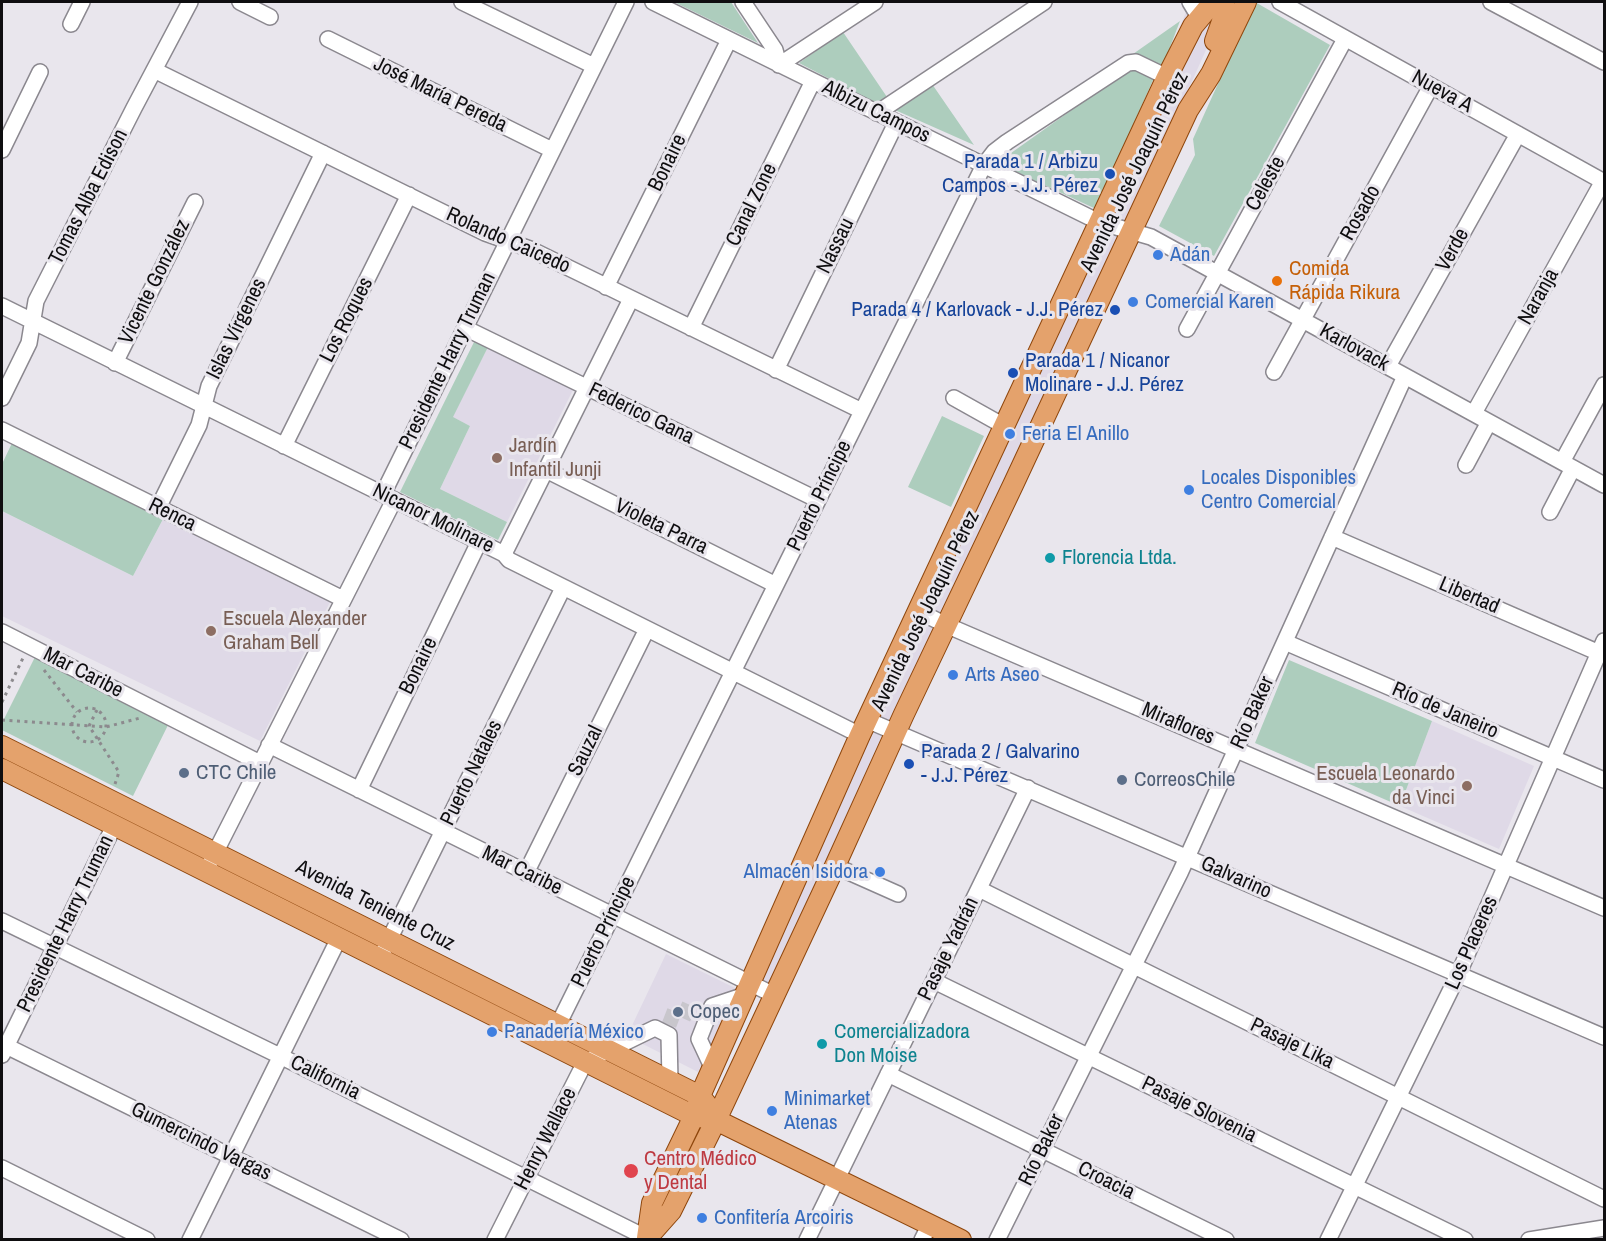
<!DOCTYPE html>
<meta charset="utf-8">
<style>
body{margin:0}
#map{position:relative;width:1606px;height:1241px;overflow:hidden;background:#e9e6ed;font-family:"Archivo Narrow",sans-serif}
canvas{display:block}
.frame{position:absolute;inset:0;border:3px solid #0f0e10;pointer-events:none}
</style>
<div id="map">
<canvas width="1606" height="1241"></canvas>
<div class="frame"></div>
</div>
<script>
const c = document.querySelector('canvas').getContext('2d');
c.lineJoin = 'round';
function fillPath(path, color) { c.fillStyle = color; c.fill(path, 'evenodd'); }
function trace(path, color, width, dash) { c.strokeStyle = color; c.lineWidth = width; c.lineCap = dash ? 'butt' : 'round'; c.setLineDash(dash || []); c.stroke(path); }
function drawText(font, color, halo, rows, align = 'center') {
  c.font = font + ' "Archivo Narrow",sans-serif'; c.lineWidth = 6; c.setLineDash([]); c.textBaseline = 'middle'; c.strokeStyle = halo; c.fillStyle = color; for (const [text, x, y, turn = 0] of rows) {
    c.save(); c.translate(x, y); c.rotate((+turn || 0) * Math.PI / 180); c.textAlign = isNaN(turn) ? turn : align; if (halo) c.strokeText(text, 0, 0); c.fillText(text, 0, 0); c.restore();
  }
}
fillPath(new Path2D(`
 M1182,2H1217L1215,30L1102,281L773,987L745,975L1133,139L1187,10Z
 M488,347L574,388L507,522L440,489L470,426L452,417Z
 M2,511L133,576L163,519L330,602L260,741L2,616Z
 M1432,721L1534,766L1499,849L1400,806Z
 M666,954L739,990L698,1072L627,1036Z`), '#dfd9e7');
fillPath(new Path2D(`
 M674,2H731L758,43Z
 M1255,2L1330,45L1214,256L1159,226L1195,155L1193,139Z
 M1180,21L1162,68L1133,54Z
 M843,32L887,97L878,104L799,63Z
 M1132,67L1154,78L1096,209L997,163Z
 M932,84L974,145L895,110Z
 M475,340L488,347L453,417L470,426L440,489L507,522L498,540L400,492Z
 M942,416L984,436L951,507L908,487Z
 M13,441L163,519L133,576L2,511V464Z
 M38,651L171,719L133,796L2,730V723Z
 M1289,660L1432,721L1400,806L1255,743Z`), '#adcdbd');
trace(new Path2D(`
 M669,1025L676,1007L701,1018`), '#c8c6cc', 15, [15, 8]);
const minor = new Path2D(`
 M240,2L270,17
 M462,2L594,66
 M653,2L1099,222L1151,237L1604,485
 M743,2L775,50L779,65
 M1190,2L1199,17
 M1280,2L1604,182
 M1491,2L1604,62
 M71,24L82,2
 M328,39L552,150
 M779,65L875,2
 M154,70L485,233L530,249L862,411
 M877,113L1044,2
 M2,150L40,72
 M606,287L729,40
 M2,306L504,554L509,560L860,735
 M465,328L818,500
 M691,328L813,81
 M1187,329L1345,39
 M115,363L195,202
 M1388,366L1518,134
 M776,370L896,123
 M1274,372L1431,86
 M2,398L29,343L36,301L134,108L190,2
 M954,398L1004,426
 M1474,413L1603,181
 M2,430L343,599
 M284,446L409,195
 M1562,462L1604,385
 M1466,465L1489,422
 M546,470L776,585
 M383,494L626,2
 M158,508L199,425L209,386L323,153
 M1550,512L1573,468
 M1332,537L1604,655
 M504,554L631,299
 M918,611L946,625L1604,908
 M2,632L260,763
 M1285,642L1604,780
 M867,720L1604,1037
 M269,745L774,995
 M359,790L479,542
 M211,861L394,500
 M835,866L898,894
 M526,873L647,629
 M979,889L1604,1199
 M2,921L280,1056L647,1238
 M385,948L563,588
 M934,981L1465,1240
 M558,1025L984,165L994,152L1007,142L1128,63L1136,62L1167,77
 M2,1044L401,1240
 M2,1055L114,826
 M713,1069L699,1039L712,1006L745,995
 M888,1074L1226,1240
 M2,1168L147,1240
 M190,1240L339,938
 M495,1240L585,1062L655,1028L669,1035L670,1081
 M807,1240L1028,788
 M922,1240L930,1224
 M997,1240L1180,873L1405,376
 M1328,1240L1458,975L1604,641
 M1529,1240L1604,1228`);
const major = new Path2D(`
 M1215,41L1224,16V2
 M2,746L690,1091L700,1096L707,1105
 M2,769L682,1110L694,1116L716,1120L961,1240
 M647,1238L671,1211L716,1120L835,866L904,714L1013,485L1188,110L1211,74L1246,2
 M647,1238L652,1203L694,1116L700,1096L860,735L1167,77L1193,26L1213,2`);
trace(minor, '#8b888f', 18);
trace(major, '#8e460c', 22);
trace(new Path2D(`
 M44,670L77,712
 M2,702L23,658
 M72 725a17 17 0 1 1 34 0a17 17 0 1 1-34 0Z
 M97,710L89,726L119,772L115,784
 M2,720L106,727L140,718`), '#8c8a8e', 3, [3, 4.5]);
trace(minor, '#fff', 15);
trace(major, '#e4a26c', 20);
for (const [x, y, r, color] of [
 [1110,174,6,"#1a4fb4"],
 [1158,255,6,"#3f7fe0"],
 [1277,281,6,"#e8710a"],
 [1133,302,6,"#3f7fe0"],
 [1115,310,6,"#1a4fb4"],
 [1013,373,6,"#1a4fb4"],
 [1010,434,6,"#3f7fe0"],
 [497,458,6,"#8d6e63"],
 [1189,490,6,"#3f7fe0"],
 [1050,558,6,"#0f9aa8"],
 [211,631,6,"#8d6e63"],
 [953,675,6,"#3f7fe0"],
 [909,764,6,"#1a4fb4"],
 [184,773,6,"#5c6f8a"],
 [1122,780,6,"#5c6f8a"],
 [1467,786,6,"#8d6e63"],
 [880,872,6,"#3f7fe0"],
 [678,1012,6,"#5c6f8a"],
 [492,1032,6,"#3f7fe0"],
 [822,1044,6,"#0f9aa8"],
 [772,1111,6,"#3f7fe0"],
 [631,1171,8,"#e0444e"],
 [702,1218,6,"#3f7fe0"]
]) { const dot = new Path2D(); dot.arc(x, y, r, 0, 2 * Math.PI); c.fillStyle = color; c.fill(dot); trace(dot, '#e9e6ed', 2); }
drawText('21px', '#0f0e10', '#e9e6ed', [
 ["Nueva A",1442,92,29],
 ["José María Pereda",440,95,26],
 ["Albizu Campos",876,112,26],
 ["Bonaire",668,163,-64],
 ["Avenida José Joaquín Pérez",1135,172,-64],
 ["Celeste",1266,184,-61],
 ["Tomas Alba Edison",89,197,-63],
 ["Canal Zone",752,205,-64],
 ["Rosado",1361,213,-61],
 ["Rolando Caicedo",508,241,24],
 ["Nassau",836,246,-64],
 ["Verde",1453,250,-61],
 ["Vicente González",155,282,-64],
 ["Naranja",1539,297,-61],
 ["Los Roques",347,320,-63],
 ["Islas Vírgenes",237,329,-64],
 ["Karlovack",1354,348,29],
 ["Presidente Harry Truman",448,361,-64],
 ["Federico Gana",641,414,26],
 ["Puerto Príncipe",820,496,-64],
 ["Renca",172,515,26],
 ["Nicanor Molinare",433,519,26],
 ["Violeta Parra",661,527,26],
 ["Libertad",1469,596,23],
 ["Avenida José Joaquín Pérez",926,611,-64],
 ["Bonaire",419,666,-64],
 ["Mar Caribe",83,673,27],
 ["Río de Janeiro",1445,711,23],
 ["Río Baker",1253,713,-66],
 ["Miraflores",1178,724,23],
 ["Sauzal",586,751,-64],
 ["Puerto Natales",472,773,-64],
 ["Mar Caribe",522,871,26],
 ["Galvarino",1236,878,24],
 ["Avenida Teniente Cruz",375,906,27],
 ["Presidente Harry Truman",66,924,-64],
 ["Puerto Príncipe",604,932,-64],
 ["Los Placeres",1472,943,-66],
 ["Pasaje Yadrán",949,949,-64],
 ["Pasaje Lika",1292,1044,26],
 ["California",325,1078,26],
 ["Pasaje Slovenia",1199,1110,26],
 ["Henry Wallace",546,1139,-63],
 ["Gumercindo Vargas",201,1142,26],
 ["Río Baker",1042,1150,-64],
 ["Croacia",1106,1181,26]
]);
drawText('21px', '#164399', '#e9e6ed', [
 ["Parada 1 / Arbizu",1098,162],
 ["Campos - J.J. Pérez",1098,186],
 ["Parada 4 / Karlovack - J.J. Pérez",1103,310],
 ["Parada 1 / Nicanor",1025,361,"left"],
 ["Molinare - J.J. Pérez",1025,385,"left"],
 ["Parada 2 / Galvarino",921,752,"left"],
 ["- J.J. Pérez",921,776,"left"]
], 'right');
drawText('21px', '#366cbe', '#e9e6ed', [
 ["Adán",1170,255],
 ["Comercial Karen",1145,302],
 ["Feria El Anillo",1022,434],
 ["Locales Disponibles",1201,478],
 ["Centro Comercial",1201,502],
 ["Arts Aseo",965,675],
 ["Almacén Isidora",868,872,"right"],
 ["Panadería México",504,1032],
 ["Minimarket",784,1099],
 ["Atenas",784,1123],
 ["Confitería Arcoiris",714,1218]
], 'left');
drawText('21px', '#c56008', '#e9e6ed', [
 ["Comida",1289,269],
 ["Rápida Rikura",1289,293]
], 'left');
drawText('21px', '#785e54', '#e9e6ed', [
 ["Jardín",509,446],
 ["Infantil Junji",509,470],
 ["Escuela Alexander",223,619],
 ["Graham Bell",223,643],
 ["Escuela Leonardo",1455,774,"right"],
 ["da Vinci",1455,798,"right"]
], 'left');
drawText('21px', '#0d838f', '#e9e6ed', [
 ["Florencia Ltda.",1062,558],
 ["Comercializadora",834,1032],
 ["Don Moise",834,1056]
], 'left');
drawText('21px', '#4e5e75', '#e9e6ed', [
 ["CTC Chile",196,773],
 ["CorreosChile",1134,780],
 ["Copec",690,1012]
], 'left');
drawText('21px', '#be3a42', '#e9e6ed', [
 ["Centro Médico",644,1159],
 ["y Dental",644,1183]
], 'left');
</script>
